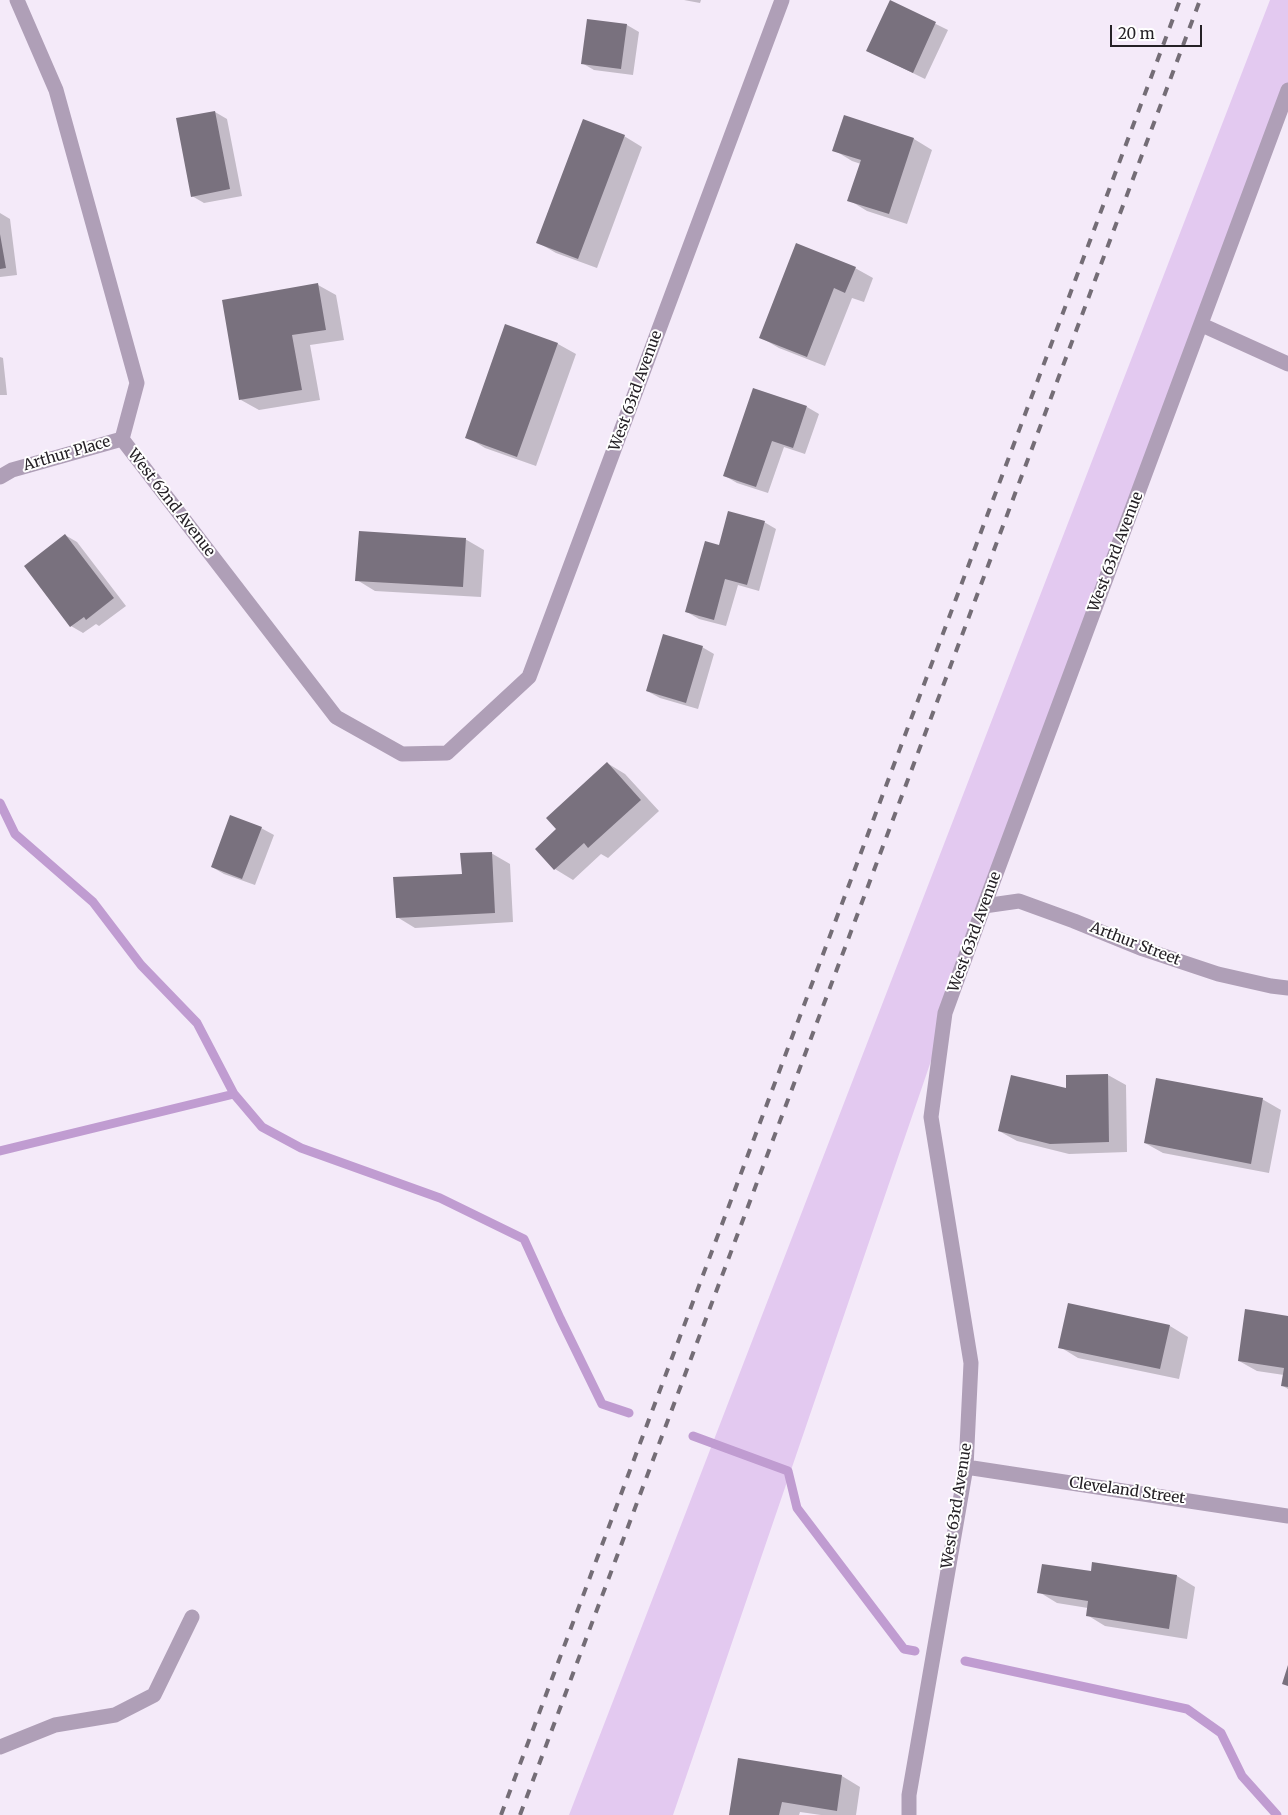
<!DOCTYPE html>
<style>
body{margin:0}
#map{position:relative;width:1288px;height:1815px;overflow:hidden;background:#f4eaf9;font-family:Merriweather,serif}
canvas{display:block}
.scale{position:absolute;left:1110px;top:25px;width:92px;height:22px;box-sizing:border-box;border:2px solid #252126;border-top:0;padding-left:6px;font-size:15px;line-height:18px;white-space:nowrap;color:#252126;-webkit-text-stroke:4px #fff;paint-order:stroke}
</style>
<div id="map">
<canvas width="1288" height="1815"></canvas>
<div class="scale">20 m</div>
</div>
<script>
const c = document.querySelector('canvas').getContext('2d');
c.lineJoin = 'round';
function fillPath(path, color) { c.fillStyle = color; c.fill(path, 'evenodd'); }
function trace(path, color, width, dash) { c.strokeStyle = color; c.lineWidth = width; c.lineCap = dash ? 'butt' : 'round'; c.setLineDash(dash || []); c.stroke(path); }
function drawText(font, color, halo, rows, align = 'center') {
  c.font = font + ' Merriweather,serif'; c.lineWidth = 4; c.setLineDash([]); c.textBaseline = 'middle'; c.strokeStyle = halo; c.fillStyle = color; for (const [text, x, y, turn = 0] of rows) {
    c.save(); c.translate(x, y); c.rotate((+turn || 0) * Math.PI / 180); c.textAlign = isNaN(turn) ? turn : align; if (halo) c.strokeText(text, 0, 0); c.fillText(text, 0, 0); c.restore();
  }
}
fillPath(new Path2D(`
 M1270,0H1288V87L984,906L673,1815H569Z`), '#e3c9f0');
fillPath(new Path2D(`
 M684,0H701L700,3Z
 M891,2L948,30L925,79L880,57Z
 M588,20L627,25L639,32L633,75L594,70L582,63Z
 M215,112L227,119L242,196L204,203L192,196Z
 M845,116L914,139L932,150L907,224L867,211L849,200L861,164L852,161L834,150Z
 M624,136L642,147L597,268L556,253L537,242Z
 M0,213L10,219L17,275L0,277Z
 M855,268L873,278L864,302L852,298L825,366L779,348L760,337Z
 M318,285L336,295L344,340L310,345L320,400L259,410L241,400Z
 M506,325L558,344L576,354L536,466L485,448L467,437Z
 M0,357L3,358L7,395H0Z
 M807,407L819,414L805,454L784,447L768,493L737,483L725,476Z
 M764,522L776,529L759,591L738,585L726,626L699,619L687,612L720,547Z
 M65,535L77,542L126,606L99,626L96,624L83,633L71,626L26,566Z
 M465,539L484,550L481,597L375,591L357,580Z
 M702,647L714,654L698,709L660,698L647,691Z
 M607,763L625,774L659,811L608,858L601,854L573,880L555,869L558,829Z
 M261,828L274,835L255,885L224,874L212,867Z
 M491,853L510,864L513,922L415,928L397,917L463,875Z
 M1108,1075L1126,1085L1127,1152L1069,1154L1017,1141L999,1131L1067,1090Z
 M1262,1099L1281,1110L1269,1173L1163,1153L1145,1143Z
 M1288,1317V1389L1283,1386L1284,1375L1257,1371L1239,1361Z
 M1170,1326L1188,1337L1179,1379L1078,1358L1060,1347Z
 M1092,1572L1177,1576L1195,1587L1187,1639L1105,1626L1087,1615L1088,1608L1057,1603L1039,1592Z
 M739,1759L842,1776L860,1787L856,1815H821L800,1812L799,1815H730Z`), '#0003');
trace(new Path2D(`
 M0,803L15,834L93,902L141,965L197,1023L234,1094L262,1127L301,1148L440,1198L524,1239L560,1318L602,1404L629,1413
 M0,1151L234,1094
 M693,1436L788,1471L797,1508L904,1649L915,1651
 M965,1661L1187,1709L1221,1733L1242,1776L1277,1815`), '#c09cd1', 9);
fillPath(new Path2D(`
 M890,0L936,22L913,73L866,51Z
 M587,19L627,24L621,69L581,64Z
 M215,111L230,189L191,197L176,118Z
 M844,115L914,138L889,214L847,201L861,160L832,151Z
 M583,119L625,135L578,259L536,243Z
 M0,234L6,268L0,269Z
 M796,243L856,267L845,293L834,288L807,357L759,338Z
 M318,283L326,330L292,335L302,390L239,400L222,300Z
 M505,324L558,343L517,457L465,438Z
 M753,388L807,406L793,448L772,441L756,487L723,476Z
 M728,511L765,521L747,585L725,579L714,620L685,612L705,541L719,545Z
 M359,531L466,538L463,587L355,581Z
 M65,534L114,598L86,620L84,617L70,627L24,566Z
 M663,634L703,646L686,703L646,691Z
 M607,762L641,800L588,848L584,843L554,870L535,849L556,829L546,818Z
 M230,815L262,827L242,879L211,867Z
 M492,852L495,913L396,918L393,877L462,874L460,853Z
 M1108,1074L1109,1142L1050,1144L998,1131L1011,1075L1066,1088V1075Z
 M1156,1078L1263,1098L1251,1164L1144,1143Z
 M1068,1303L1170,1325L1160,1369L1058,1348Z
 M1245,1309L1288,1316V1387L1281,1386L1284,1368L1238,1361Z
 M1092,1562L1177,1575L1169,1629L1086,1616L1088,1601L1037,1593L1042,1564L1091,1571Z
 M1288,1665V1686L1282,1684Z
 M738,1758L842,1775L837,1811L782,1802L779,1815H729Z`), '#79717e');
trace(new Path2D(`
 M17,0L56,90L137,383L122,439L336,717L402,754L447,753L529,677L782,0
 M1202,325L1288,364
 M0,477L12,470L122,439
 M984,906L1019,901L1074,921L1143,949L1218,974L1271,986L1288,988
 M966,1467L1288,1516
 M0,1747L55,1725L115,1715L154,1695L192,1617
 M909,1815V1795L966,1467L971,1363L931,1117L945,1013L984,906L1288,90`), '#af9fb7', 15);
trace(new Path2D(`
 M501,1815L1180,0
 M520,1815L1200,0`), '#746d76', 4, [9, 9]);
drawText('15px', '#252126', '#fff', [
 ["West 63rd Avenue",636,391,-70],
 ["Arthur Place",67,454,-16],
 ["West 62nd Avenue",171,503,52],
 ["West 63rd Avenue",1116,552,-69],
 ["West 63rd Avenue",975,932,-70],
 ["Arthur Street",1135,944,21],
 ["Cleveland Street",1127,1491,8],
 ["West 63rd Avenue",957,1506,-81]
]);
</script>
